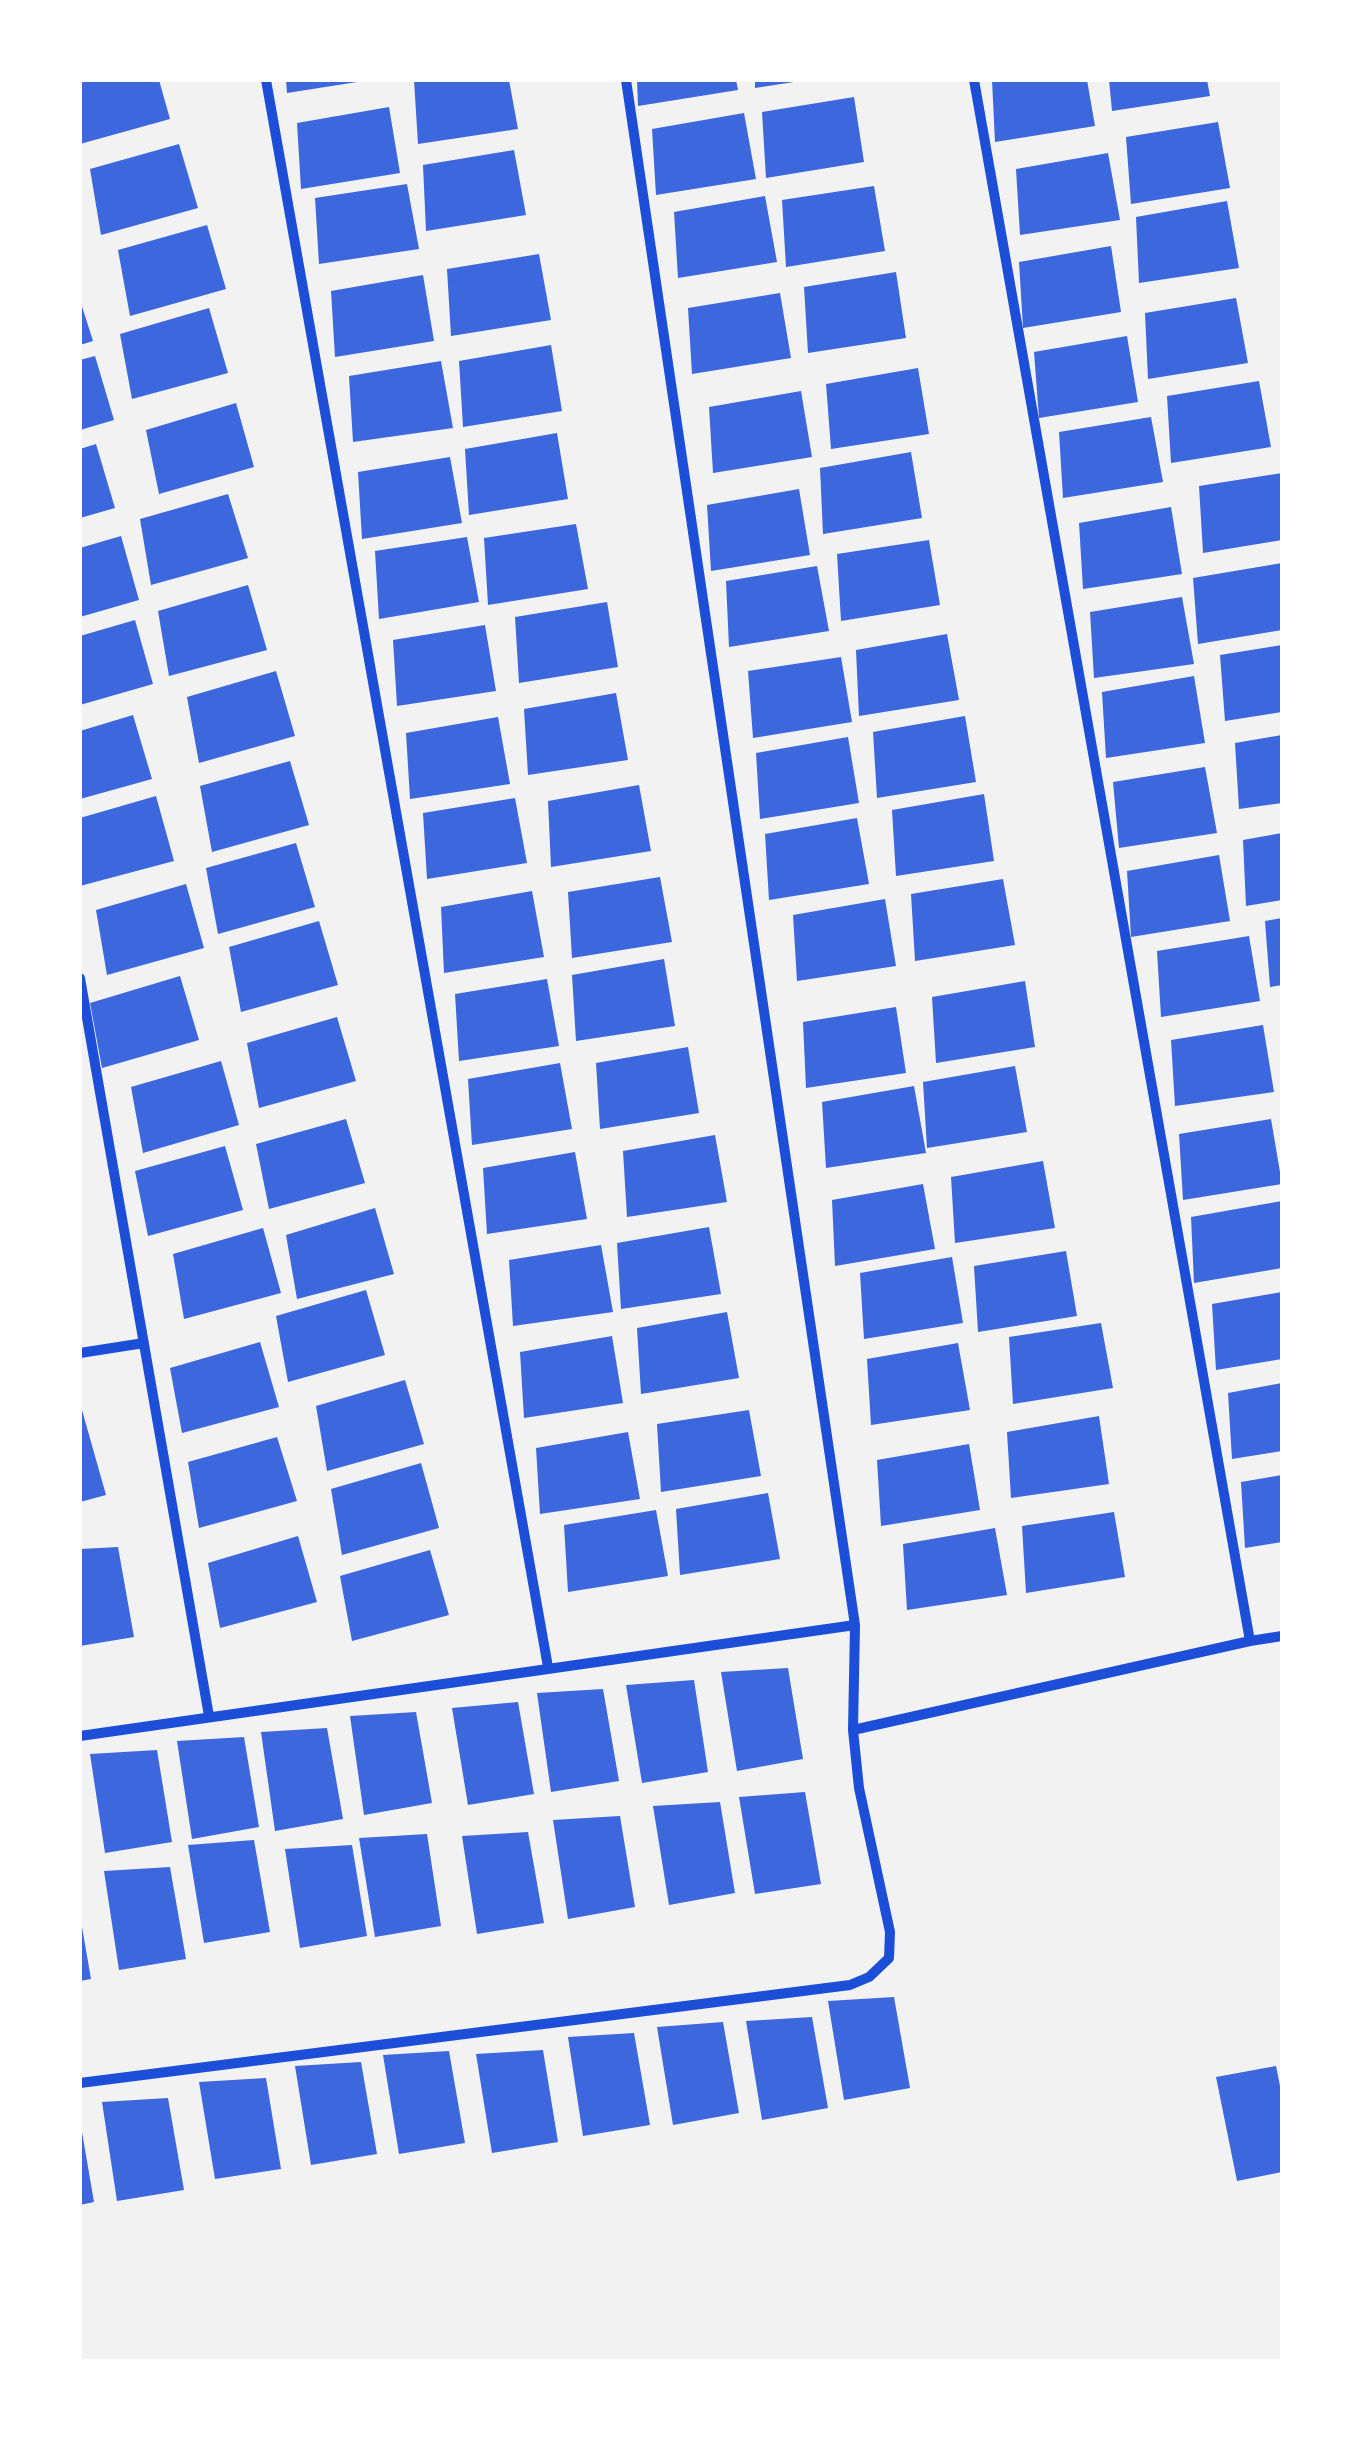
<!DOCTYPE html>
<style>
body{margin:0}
#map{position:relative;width:1362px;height:2441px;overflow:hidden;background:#f2f2f2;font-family:Helvetica,sans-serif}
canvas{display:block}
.frame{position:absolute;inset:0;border:82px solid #fff;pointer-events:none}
</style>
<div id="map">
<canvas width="1362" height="2441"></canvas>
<div class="frame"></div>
</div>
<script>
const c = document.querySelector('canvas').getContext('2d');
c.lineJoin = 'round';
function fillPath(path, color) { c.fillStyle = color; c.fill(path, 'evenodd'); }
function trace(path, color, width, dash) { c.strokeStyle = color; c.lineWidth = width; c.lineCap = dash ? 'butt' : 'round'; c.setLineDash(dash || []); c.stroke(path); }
fillPath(new Path2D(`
 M80,80H159L170,119L80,144Z
 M286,80H357V82L287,93Z
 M414,80H509L518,129L418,144Z
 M637,80H736L738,90L638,106Z
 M755,80H794V82L755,88Z
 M992,80H1087L1095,126L995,142Z
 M1109,80H1207L1210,96L1112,111Z
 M854,97L864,162L766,178L762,112Z
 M389,107L400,173L301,189L297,123Z
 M744,113L756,179L656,195L652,129Z
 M1218,122L1230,188L1131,204L1126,137Z
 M179,144L198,208L101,235L90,169Z
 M514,150L526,215L426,231L423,165Z
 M1108,153L1120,220L1020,235L1016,169Z
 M407,184L419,249L319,264L315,198Z
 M874,186L885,251L786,267L782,200Z
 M765,196L777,262L678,278L674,212Z
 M1227,201L1239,268L1139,283L1136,217Z
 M207,225L226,289L130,316L118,250Z
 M1111,246L1121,312L1023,328L1019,262Z
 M539,254L551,320L451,336L447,269Z
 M896,272L906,338L808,353L804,287Z
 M423,275L434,341L335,357L331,291Z
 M780,293L791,358L692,374L688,308Z
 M1236,298L1248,363L1148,379L1145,313Z
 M80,300L93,341L80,345Z
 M209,308L228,373L132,399L120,334Z
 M1127,336L1138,402L1039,418L1034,352Z
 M551,345L562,411L463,427L459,361Z
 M95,356L114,420L80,430V360Z
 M441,361L453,428L353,442L349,376Z
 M918,368L929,434L831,449L826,384Z
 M1259,381L1271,447L1171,463L1167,396Z
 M801,391L812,457L713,473L709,407Z
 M236,403L254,467L159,494L146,430Z
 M1151,417L1163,482L1063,498L1059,432Z
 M557,433L568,499L469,515L465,449Z
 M96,444L115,508L80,518V449Z
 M911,452L922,518L823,534L820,468Z
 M450,457L462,523L362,539L358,472Z
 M1282,473V540L1203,553L1199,486Z
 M799,489L810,555L711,571L707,505Z
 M228,494L248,558L151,585L140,519Z
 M1171,507L1182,574L1083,589L1079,523Z
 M576,524L588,589L488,605L484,538Z
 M121,536L139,600L80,617V548Z
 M467,537L479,602L379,619L375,551Z
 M929,540L940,605L841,621L837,554Z
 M1282,563V630L1198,644L1193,578Z
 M817,566L829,631L729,647L726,581Z
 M248,585L267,650L169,676L158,611Z
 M1182,597L1194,664L1094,678L1090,612Z
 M607,602L618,667L519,683L515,617Z
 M135,620L153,684L80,705V636Z
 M485,625L496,691L397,706L393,640Z
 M947,634L959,700L859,716L856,650Z
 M1282,645V712L1225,721L1220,655Z
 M841,657L852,722L753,738L748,671Z
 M276,671L295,736L199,763L187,697Z
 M1194,676L1205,743L1106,758L1102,692Z
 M616,693L628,760L528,775L524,709Z
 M133,715L152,779L80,799V731Z
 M965,716L976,782L877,798L873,732Z
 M498,717L510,784L410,799L406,733Z
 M1282,735V803L1239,809L1235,743Z
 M848,737L859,803L760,819L756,753Z
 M290,761L309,825L212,852L200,786Z
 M1205,767L1217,833L1119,848L1113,782Z
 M639,785L651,851L551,867L548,801Z
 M984,794L994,861L896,876L892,810Z
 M156,796L174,861L80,886V818Z
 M515,798L527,863L427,879L423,813Z
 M857,818L869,884L769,900L765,834Z
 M1282,833V900L1246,906L1243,840Z
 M296,843L315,907L218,934L206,868Z
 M1219,855L1230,921L1131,937L1127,871Z
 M660,877L672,942L572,958L568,892Z
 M1003,879L1015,945L915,961L911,894Z
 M186,884L204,948L107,975L96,910Z
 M532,891L544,957L444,973L441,907Z
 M885,899L896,966L797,981L793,915Z
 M1282,918V985L1270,987L1265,921Z
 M319,921L338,985L241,1012L229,947Z
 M1249,936L1260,1001L1161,1017L1157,951Z
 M664,959L675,1026L576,1041L572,975Z
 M180,976L199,1040L102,1068L90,1003Z
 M547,979L559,1046L459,1061L455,994Z
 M1025,981L1035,1047L936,1063L932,997Z
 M896,1007L906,1073L806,1088L803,1022Z
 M337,1017L356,1081L259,1108L247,1043Z
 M1263,1025L1274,1092L1175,1106L1171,1040Z
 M688,1047L699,1113L600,1129L596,1063Z
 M221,1061L239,1125L143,1153L131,1087Z
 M560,1063L572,1129L472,1145L468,1079Z
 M1015,1066L1027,1132L927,1148L923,1082Z
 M914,1086L926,1153L826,1168L822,1102Z
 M346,1119L365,1183L269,1209L256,1144Z
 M1271,1119L1282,1184L1183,1200L1179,1134Z
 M715,1135L727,1202L627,1217L623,1151Z
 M225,1146L243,1210L148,1236L135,1171Z
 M575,1152L587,1219L487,1234L483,1168Z
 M1043,1161L1055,1228L955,1243L951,1177Z
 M923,1184L935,1249L835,1266L832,1200Z
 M1282,1201V1268L1194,1283L1191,1217Z
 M375,1208L394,1274L297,1299L286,1235Z
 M709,1227L721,1294L621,1309L617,1243Z
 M263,1228L281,1293L184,1319L173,1254Z
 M601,1245L613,1312L513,1326L509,1260Z
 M1066,1251L1077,1316L978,1332L974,1266Z
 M952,1257L963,1323L864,1339L860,1273Z
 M366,1290L385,1355L288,1382L276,1316Z
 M1282,1292V1359L1216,1370L1212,1304Z
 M727,1312L739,1378L641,1394L637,1328Z
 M1101,1323L1113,1388L1013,1404L1009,1337Z
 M612,1336L623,1403L524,1418L520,1352Z
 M260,1342L279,1407L182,1433L170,1368Z
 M958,1343L970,1410L871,1425L867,1359Z
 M405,1380L424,1444L327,1471L316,1406Z
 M1282,1383V1451L1232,1459L1228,1393Z
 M80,1403L106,1495L80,1502Z
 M749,1410L761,1476L661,1492L657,1424Z
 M1099,1416L1109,1484L1011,1498L1007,1432Z
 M628,1432L640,1499L540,1514L536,1448Z
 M277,1437L297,1501L199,1528L188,1462Z
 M969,1444L980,1510L881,1526L877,1460Z
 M421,1463L439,1528L342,1555L331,1489Z
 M1282,1475V1542L1245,1548L1241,1482Z
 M768,1493L780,1559L680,1575L676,1509Z
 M656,1510L668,1576L568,1592L564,1525Z
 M1114,1512L1125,1577L1026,1593L1022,1526Z
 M995,1528L1007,1595L907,1610L903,1544Z
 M298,1536L317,1602L220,1628L208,1563Z
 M118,1547L134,1637L80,1646V1549Z
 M430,1550L449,1615L352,1641L340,1576Z
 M788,1668L803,1759L737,1771L721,1672Z
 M694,1680L708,1772L642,1783L626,1685Z
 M603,1689L619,1781L551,1792L537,1693Z
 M518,1702L534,1794L468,1805L452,1708Z
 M416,1712L432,1803L364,1815L350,1716Z
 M327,1728L343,1819L275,1831L261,1732Z
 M244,1737L259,1827L192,1839L177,1741Z
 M157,1750L172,1842L105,1853L90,1754Z
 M805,1792L821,1884L755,1894L739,1797Z
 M720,1802L735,1893L669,1905L653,1806Z
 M620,1816L635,1907L568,1919L553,1820Z
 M528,1832L544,1923L477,1934L462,1836Z
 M427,1834L441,1926L375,1937L359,1838Z
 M254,1840L270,1932L204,1943L188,1845Z
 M352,1845L367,1936L300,1948L285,1849Z
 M170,1867L186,1959L119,1970L104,1871Z
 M80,1927H82L91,1979L80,1981Z
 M894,1997L910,2088L844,2100L828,2001Z
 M812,2017L828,2108L762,2120L746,2021Z
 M723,2022L739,2113L673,2125L657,2027Z
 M634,2033L650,2125L583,2136L568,2037Z
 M543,2050L558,2142L492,2153L476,2054Z
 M449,2051L465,2143L399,2154L383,2055Z
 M361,2062L377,2154L311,2165L295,2066Z
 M1276,2066L1282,2096V2172L1237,2181L1216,2077Z
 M266,2078L281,2169L215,2179L199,2082Z
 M168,2098L184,2190L117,2201L102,2102Z
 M80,2132H82L94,2202L80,2205Z`), '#3d67dc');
trace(new Path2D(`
 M266,80L548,1667
 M974,80L1250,1641
 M80,978L209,1716
 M80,1353L144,1343
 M853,1730L1250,1641L1282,1636
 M80,1736L855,1625
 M80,2083L850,1985L869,1977L889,1958L890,1932L859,1788L853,1730L855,1625L626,80`), '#1d4ed8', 10);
</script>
